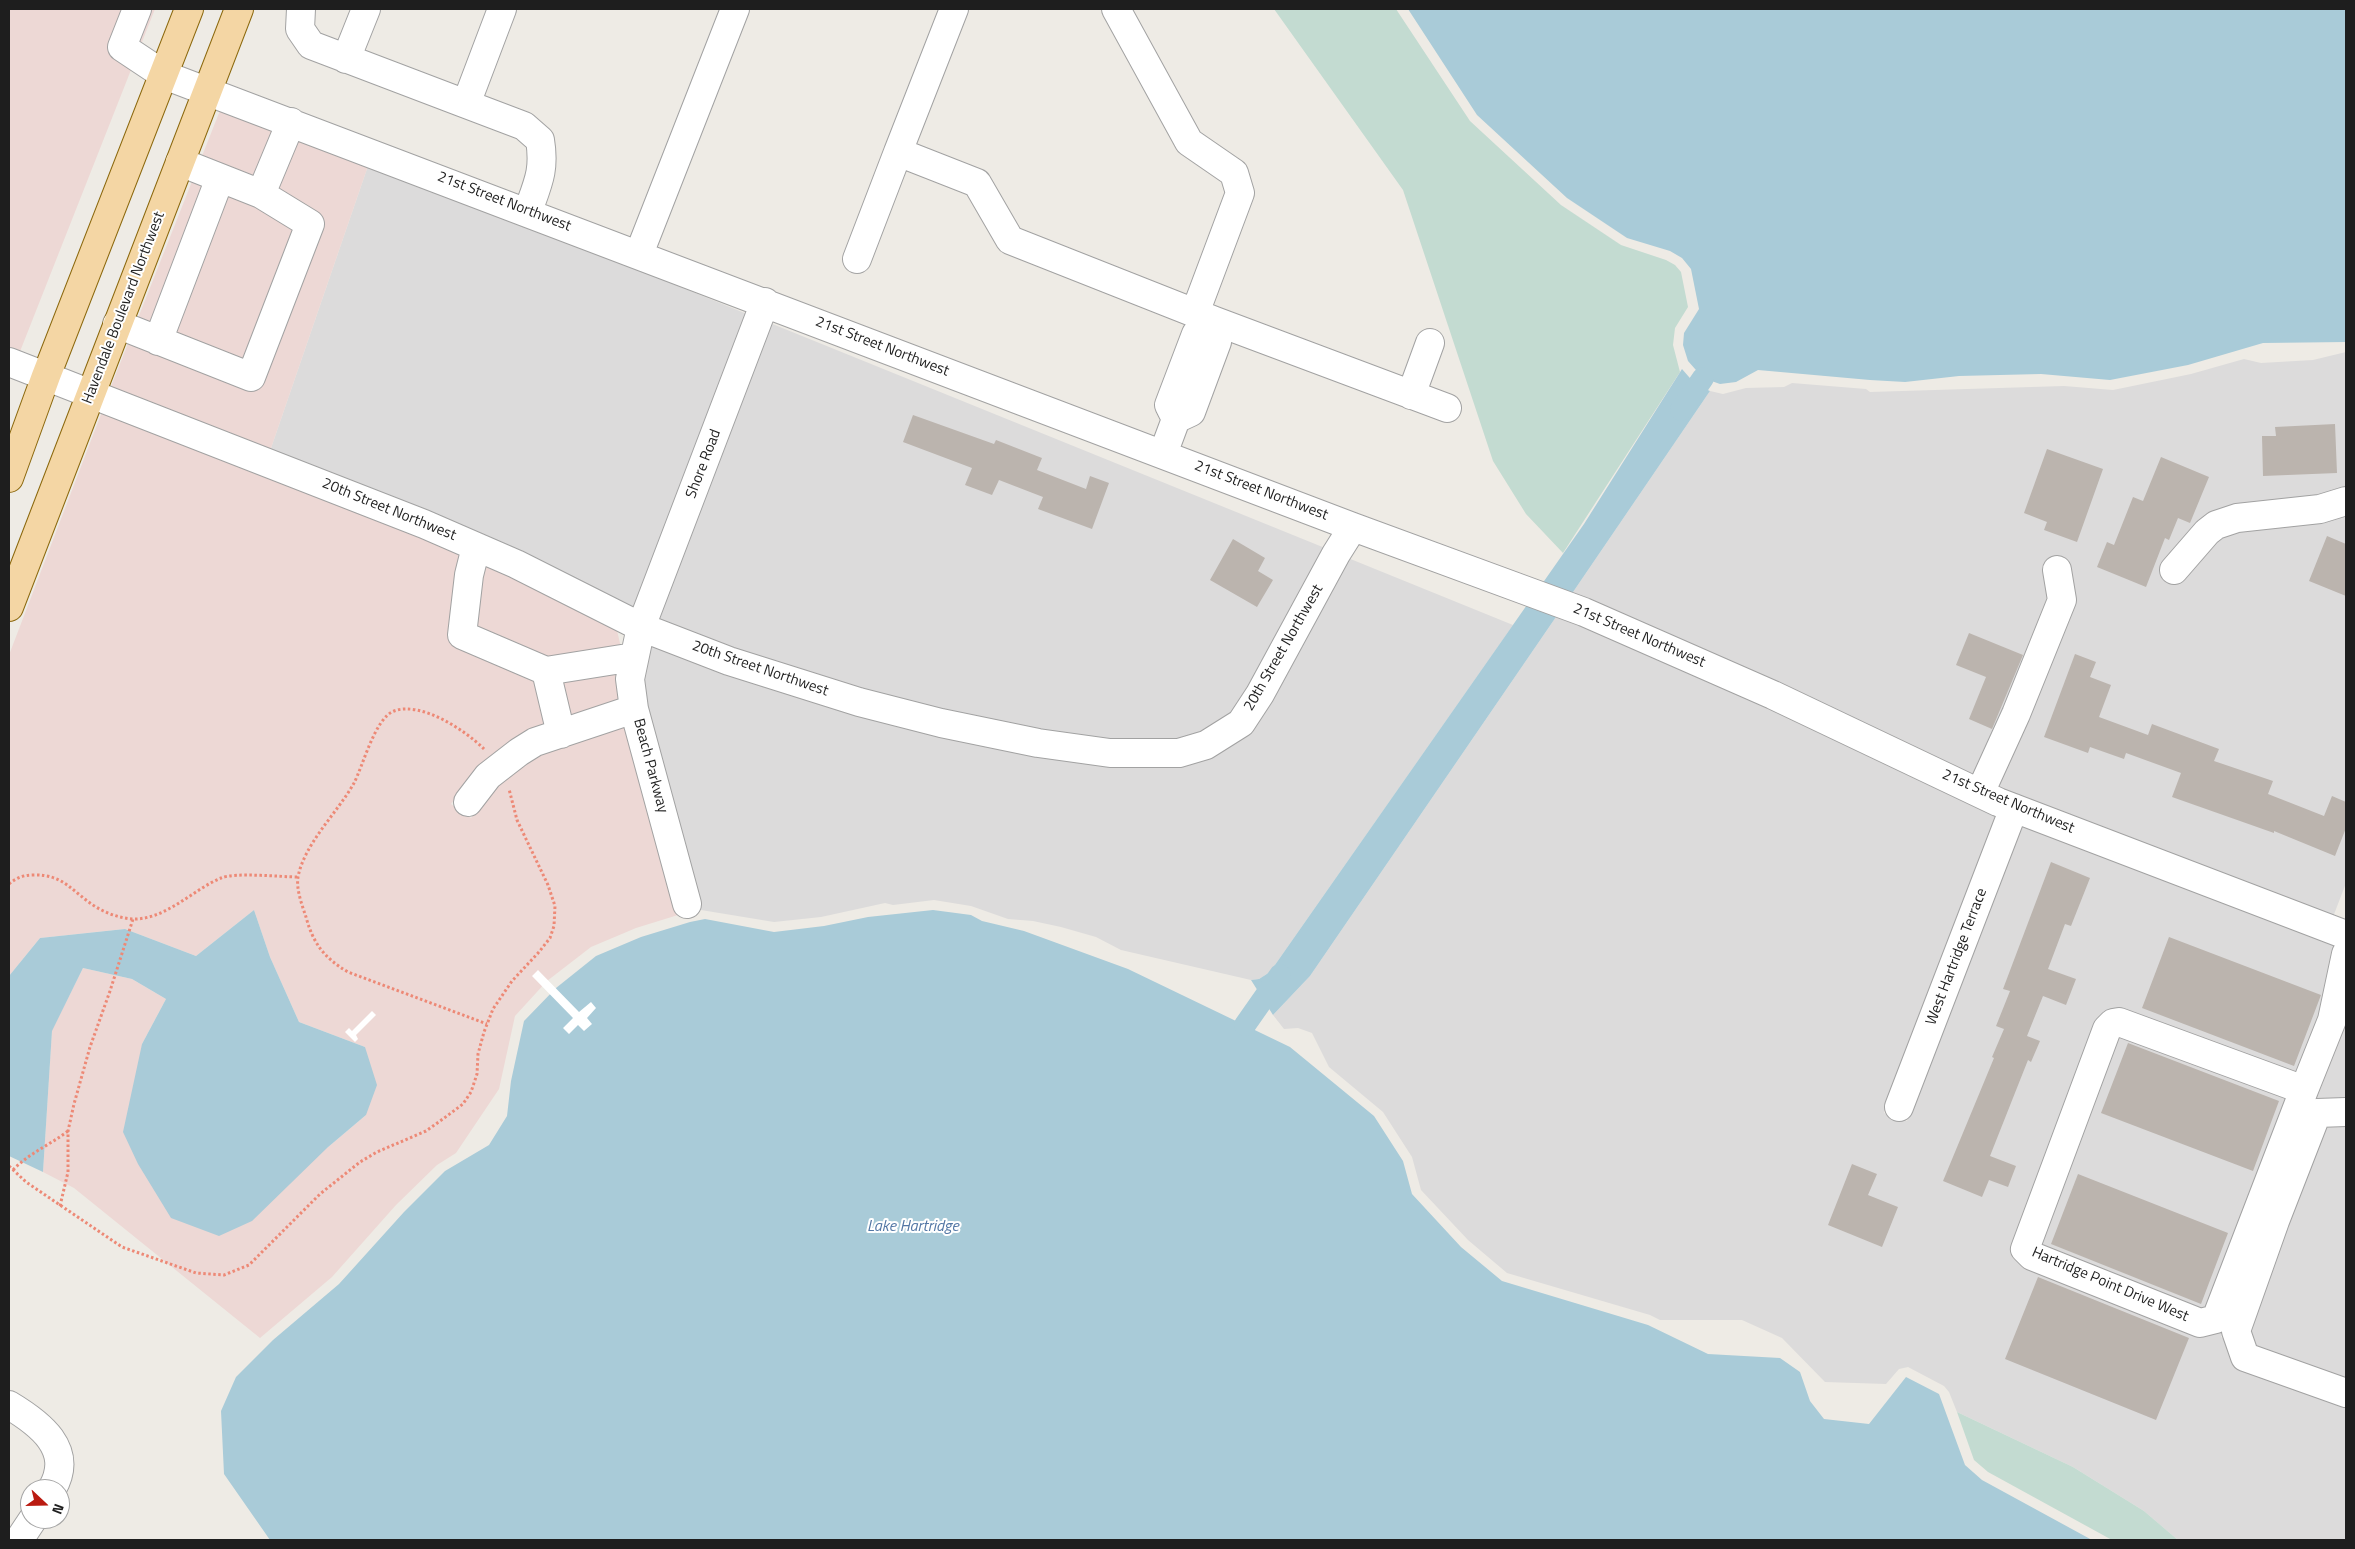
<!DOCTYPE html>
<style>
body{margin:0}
#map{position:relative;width:2355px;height:1549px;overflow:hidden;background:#eeebe5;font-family:"Titillium Web",sans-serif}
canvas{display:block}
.frame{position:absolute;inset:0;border:10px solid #1e1e1e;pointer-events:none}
.north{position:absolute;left:20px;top:1479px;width:50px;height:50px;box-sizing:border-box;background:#fff;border:1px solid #a5a5a5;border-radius:50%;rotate:111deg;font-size:14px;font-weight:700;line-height:20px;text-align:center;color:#1e1e1e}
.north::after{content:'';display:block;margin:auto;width:18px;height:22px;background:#ba1b11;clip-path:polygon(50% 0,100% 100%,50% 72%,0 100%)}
</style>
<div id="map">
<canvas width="2355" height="1549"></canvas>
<div class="frame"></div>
<div class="north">N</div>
</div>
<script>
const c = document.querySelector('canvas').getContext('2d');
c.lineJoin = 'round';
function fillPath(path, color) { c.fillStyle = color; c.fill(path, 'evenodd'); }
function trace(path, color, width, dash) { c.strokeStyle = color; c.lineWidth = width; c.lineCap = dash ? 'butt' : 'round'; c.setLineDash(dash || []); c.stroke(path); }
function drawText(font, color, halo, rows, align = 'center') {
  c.font = font + ' "Titillium Web",sans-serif'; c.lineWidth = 4; c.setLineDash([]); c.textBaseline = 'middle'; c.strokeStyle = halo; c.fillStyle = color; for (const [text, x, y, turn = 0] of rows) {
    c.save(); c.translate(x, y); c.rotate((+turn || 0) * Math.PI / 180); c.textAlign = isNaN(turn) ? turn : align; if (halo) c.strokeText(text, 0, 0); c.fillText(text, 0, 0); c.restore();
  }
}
fillPath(new Path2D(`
 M369,163L479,205L747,314L634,611L270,451Z
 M770,323L1325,548L1249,688L1231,715L1200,735L1176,741L1110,742L943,712L780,667L657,621Z
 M2346,352V489L2334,490L2338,512L2346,511V883L2333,917L2003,792L1571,595L1710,391L1723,394L1746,388L1784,387L1792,383L1866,389L1870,392L2064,386L2113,390L2191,374L2244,359L2261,363L2313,360Z
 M1348,558L1513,625L1270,972L1259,979L1251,980L1121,950L1096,937L1061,927L1033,921L1008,919L971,906L934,900L893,905L885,903L821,917L774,922L701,910L649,716L651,715L646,706L642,680L650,642L1143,766L1271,700Z
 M1558,614L1671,662L1998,814L1884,1113L1907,1121L2022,823L2336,942L2320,1016L2296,1075L2123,1012L2045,1159L2013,1246L2223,1330L2221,1337L2346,1405V1540H2178L2144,1511L2073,1467L1957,1412L1949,1392L1944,1386L1908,1367L1899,1369L1886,1384L1825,1382L1782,1338L1742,1320H1660L1650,1315L1507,1273L1468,1240L1421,1190L1412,1157L1383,1112L1329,1067L1312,1033L1298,1028L1284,1029L1273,1015L1310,976Z
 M2346,1012V1100H2313Z
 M2117,1036L2288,1096L2205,1311L2039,1246Z
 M2326,1124H2346V1381L2255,1349L2249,1332Z`), '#dcdbdb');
fillPath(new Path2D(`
 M9,9H155L19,354L9,350Z
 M221,108L369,163L270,451L110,389Z
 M103,409L442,544L616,626L622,652L621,701L478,769L451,804L471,818L497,784L541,752L626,724L678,915L636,928L591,947L547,981L515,1016L499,1089L456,1153L437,1165L396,1205L332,1277L260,1338L74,1188L43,1172L52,1030L83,968L132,979L166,999L142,1044L327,1148L366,1115L365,1047L299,1022L270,957L254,910L196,956L125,929L40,938L9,976V655Z`), '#edd8d5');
fillPath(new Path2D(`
 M1274,9H1396L1470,121L1561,205L1621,245L1666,260L1675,265L1681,272L1688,307L1675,328L1673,345L1680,372L1563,553L1526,514L1493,461L1403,190Z
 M1957,1412L2073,1467L2144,1511L2178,1540H2112L1988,1472L1974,1460Z`), '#c3dbd1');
fillPath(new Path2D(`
 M1408,9H2346V342L2263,343L2188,365L2110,380L2041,374L1959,376L1905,382L1870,380L1758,370L1736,382L1720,384L1703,378L1688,361L1683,345L1684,333L1699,309L1691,269L1682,258L1670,251L1627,238L1567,198L1477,115Z
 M1682,369L1696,385L1710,391L1571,595L1542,584L1584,524Z
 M1529,602L1558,614L1310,976L1273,1015L1251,980L1259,979L1270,972Z
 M254,910L270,957L299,1022L365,1047L377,1085L366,1115L327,1148L252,1221L219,1236L171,1218L138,1164L123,1132L142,1044L166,999L132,979L83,968L52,1031L43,1172L9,1156V976L40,938L125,929L196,956Z
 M933,910L971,915L982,921L1024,931L1128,969L1290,1047L1374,1116L1403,1161L1412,1194L1461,1247L1502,1281L1648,1325L1708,1354L1780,1358L1800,1372L1810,1401L1824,1419L1869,1424L1906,1377L1939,1394L1965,1465L1982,1480L2092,1540H270L224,1474L221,1411L236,1377L273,1340L339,1284L404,1212L445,1171L489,1145L507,1116L511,1081L524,1021L556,988L596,956L641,937L690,922L705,919L774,932L824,926L868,917Z`), '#a9cbd8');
fillPath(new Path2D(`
 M538,970L579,1012L591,1002L596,1008L587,1018L592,1024L584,1031L578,1025L569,1034L563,1028L573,1018L532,976Z
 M372,1011L376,1015L356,1035L358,1039L355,1042L345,1032L349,1028L352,1031Z`), '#fff');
trace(new Path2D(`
 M1681,410L1703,378
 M1245,1025L1280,975`), '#a9cbd8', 22);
fillPath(new Path2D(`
 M913,415L994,444L996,440L1042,458L1037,470L1086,489L1090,476L1109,483L1092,529L1038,509L1043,497L999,480L992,495L965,485L972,468L903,442Z
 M2335,424L2337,473L2263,476L2262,436H2276L2275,427Z
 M2047,449L2103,469L2077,542L2044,530L2047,522L2024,513Z
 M2161,457L2209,477L2190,523L2178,518L2169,540L2165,538L2146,587L2097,567L2107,542L2114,545L2133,497L2143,501Z
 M2327,536L2346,544V596L2309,581Z
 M1233,539L1265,558L1258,571L1273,580L1257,607L1210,580Z
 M1969,633L2023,655L1992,729L1969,719L1986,677L1956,665Z
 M2075,654L2096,662L2090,677L2111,685L2099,717L2148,735L2152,724L2219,749L2214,761L2273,781L2268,794L2324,816L2332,796L2346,802V828L2335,856L2274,831V833L2172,797L2181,773L2126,753L2124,759L2090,747L2088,753L2044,737Z
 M2051,862L2090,878L2071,926L2065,924L2048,969L2076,979L2066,1005L2043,996L2027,1036L2040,1041L2031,1062L2028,1060L1990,1156L2016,1166L2008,1187L1989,1180L1982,1197L1943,1181L1994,1058L1992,1057L2004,1029L1996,1026L2010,991L2003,989Z
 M2169,937L2321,995L2294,1066L2142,1008Z
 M2128,1043L2279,1101L2253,1171L2101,1113Z
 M1852,1164L1877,1174L1868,1195L1898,1207L1882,1247L1828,1225Z
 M2078,1174L2228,1233L2201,1304L2051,1244Z
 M2038,1277L2189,1338L2156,1420L2005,1359Z`), '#bbb4ae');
const minor = new Path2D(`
 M137,9L122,47L164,75L1353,527L1584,612L1773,695L1998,802L2346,935
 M301,9L300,29L311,45L466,104
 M502,9L466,104L524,126L540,140C545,170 538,183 528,211
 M1116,9L1189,142L1234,173L1240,193L1195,313
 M346,59L366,9
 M898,152L954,9
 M180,162L261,194L291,122
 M639,254L735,9
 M857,259L898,152L977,183L1010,240L1215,321L1447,408
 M117,324L251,377L310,224L261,194
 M158,341L220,178
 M9,362L424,524L516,564L641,627L729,661L859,702L941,723L1038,743L1110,753H1179L1206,745L1241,723L1260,694L1336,554L1353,527
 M1411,395L1430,343
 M1176,419L1191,412L1217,342L1212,329L1215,321
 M1163,454L1176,419L1169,405L1196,334L1212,329
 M476,547L469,575L462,635L546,671L634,657
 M2174,570L2207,532L2216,525L2237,518L2320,509L2346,501
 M546,671L561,734
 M1980,793L2016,714L2062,600L2057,570
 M468,802L488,776L519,752L535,742L634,709
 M687,904L634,709L630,679L641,627L765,302
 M2119,1022L2304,1090L2216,1319L2200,1323L2032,1256L2025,1249L2107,1029L2113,1023Z
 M2304,1090L2332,1020L2346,954
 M1899,1107L2014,808
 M2346,1112L2317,1113L2275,1221L2236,1331L2245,1357L2346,1393
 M9,1405C39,1423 75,1449 52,1489
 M19,1540L33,1519`);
const major = new Path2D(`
 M9,478L46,376L189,9
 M9,607L239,9`);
trace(minor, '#a2a2a2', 30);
trace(major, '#8b680d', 30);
trace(new Path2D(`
 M484,749C465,730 421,701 394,711C375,718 363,766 354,783C338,812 304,844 298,877C296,889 302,905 306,917C313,943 324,958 348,972L487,1024
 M9,884C16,878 23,875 33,875C64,874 72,892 96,907C106,913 119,918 132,919C166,920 192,890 221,878C235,872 281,877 298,877
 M9,1166L26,1182L122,1247L196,1273L224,1275L249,1265L320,1194L360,1162L377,1152L426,1131L447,1116L463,1104L471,1092L477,1074L478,1054L484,1032L493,1009L512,981L539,952L550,938L554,926L555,906L548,885L517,820L509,789
 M13,1170C29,1153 50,1145 68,1131
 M60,1206L68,1172V1131L74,1104L90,1047L110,991L133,919`), '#ed8976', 3, [2.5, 2.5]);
trace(minor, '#fff', 28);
trace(major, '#f4d6a4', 28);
drawText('15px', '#1e1e1e', '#fff', [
 ["21st Street Northwest",504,202,21],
 ["Havendale Boulevard Northwest",124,308,-69],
 ["21st Street Northwest",882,347,21],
 ["Shore Road",704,464,-69],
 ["21st Street Northwest",1261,491,21],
 ["20th Street Northwest",389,510,22],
 ["21st Street Northwest",1639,636,23],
 ["20th Street Northwest",1284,648,-60],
 ["20th Street Northwest",760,669,19],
 ["Beach Parkway",650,766,75],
 ["21st Street Northwest",2008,802,23],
 ["West Hartridge Terrace",1957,957,-69],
 ["Hartridge Point Drive West",2110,1285,23]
]);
drawText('italic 16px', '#5377a5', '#fff', [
 ["Lake Hartridge",913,1227]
]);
</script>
